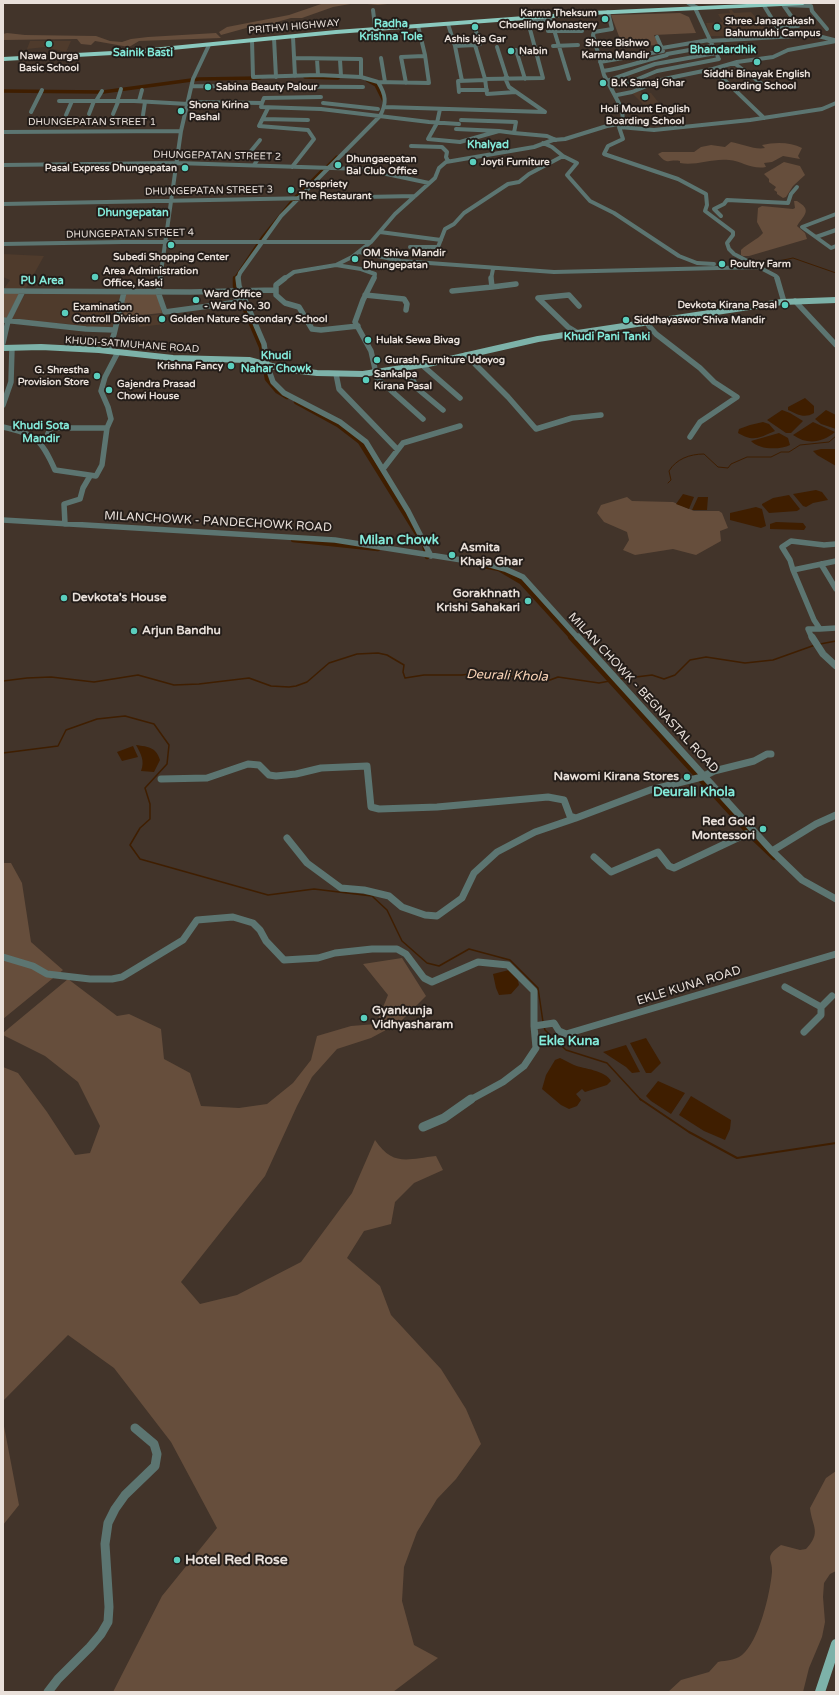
<!DOCTYPE html>
<style>
body{margin:0}
#map{position:relative;width:839px;height:1695px;overflow:hidden;background:#42342a;font-family:"Varela Round",sans-serif}
canvas{display:block}
.frame{position:absolute;inset:0;border:4px solid #e9e0da;pointer-events:none}
</style>
<div id="map">
<canvas width="839" height="1695"></canvas>
<div class="frame"></div>
</div>
<script>
const c = document.querySelector('canvas').getContext('2d');
c.lineJoin = 'round';
function fillPath(path, color) { c.fillStyle = color; c.fill(path, 'evenodd'); }
function trace(path, color, width, dash) { c.strokeStyle = color; c.lineWidth = width; c.lineCap = dash ? 'butt' : 'round'; c.setLineDash(dash || []); c.stroke(path); }
function drawText(font, color, halo, rows, align = 'center') {
  c.font = font + ' "Varela Round",sans-serif'; c.lineWidth = 4; c.setLineDash([]); c.textBaseline = 'middle'; c.strokeStyle = halo; c.fillStyle = color; for (const [text, x, y, turn = 0] of rows) {
    c.save(); c.translate(x, y); c.rotate((+turn || 0) * Math.PI / 180); c.textAlign = isNaN(turn) ? turn : align; if (halo) c.strokeText(text, 0, 0); c.fillText(text, 0, 0); c.restore();
  }
}
fillPath(new Path2D(`
 M729,10H732L734,13L751,12L769,33L734,35L732,32L733,36H710L706,23L723,22L718,14L730,13Z
 M30,41H71L66,52L45,47L27,49Z
 M640,91L643,94L651,93L659,103L644,105L632,93Z
 M3,254L44,256L25,290H3L10,280L3,277Z
 M26,292L121,293L113,318V327H79L68,324L11,320Z
 M163,314L165,324L139,327V317Z`), '#4f3b2c');
fillPath(new Path2D(`
 M324,3H397L378,5L356,3L333,7L302,18H291L277,22V25L268,27H250L221,35L219,32L227,27L289,15Z
 M680,13L689,17L696,33L654,35L659,45L623,47L611,15Z
 M7,33L25,35L96,36L110,41L122,42L131,39L148,37L216,33L221,38L139,41L129,47L95,41L91,45L81,44L77,39L3,40V34Z
 M731,142C742,144 755,150 765,148L762,145C775,142 791,142 802,148L798,156L800,159L783,156L772,162L764,163L766,167C752,170 742,161 729,160C712,158 696,166 680,163V161C668,159 668,166 658,154L662,152H694L701,147L711,145L725,147Z
 M784,162L800,166L805,175L793,186L786,197L783,198L777,194V192L774,190L776,187L769,182V179L764,174Z
 M794,201H797C812,210 805,214 797,226L805,233L807,239L749,256H743L741,255V250C748,243 757,240 763,233L757,222L758,208L762,206L793,209L795,208Z
 M3,292H20L6,319L3,318Z
 M126,293H157L162,313L120,317Z
 M627,497L632,501L673,502L694,511H719L722,513L728,528L720,531L721,541L696,555L673,549L635,555L623,550L629,540L627,532L604,522L597,513L601,505Z
 M3,863H11L22,883L31,942L63,970L3,1019Z
 M402,958L426,996L399,1023L371,1038L337,1049L312,1077L297,1106L265,1176L181,1282L200,1304L237,1295L301,1262L352,1193L375,1140C393,1167 408,1159 436,1156L443,1170L414,1183L395,1202L391,1224L364,1231L347,1258L380,1286L391,1315L441,1369L466,1409L481,1444L456,1479L437,1499L417,1532L404,1567L402,1601L414,1645L438,1658L393,1692H113L162,1596L217,1528L171,1442L114,1368L68,1335L3,1401V1067L18,1073L47,1112L75,1155L90,1153L100,1126L78,1082L45,1056L3,1035V1033L68,979L117,1016L129,1014L161,1029L164,1059L190,1073L201,1106L239,1108L267,1104L293,1083L311,1060L317,1036L351,1026L376,1024L388,995L363,964Z
 M3,1421L19,1505L3,1525Z
 M836,1471V1571L830,1574L824,1583L823,1597L825,1622L822,1637L809,1668L803,1692H668L681,1680L709,1672L718,1662C727,1660 734,1661 742,1655C759,1641 770,1594 772,1572C773,1558 763,1558 781,1545L800,1550L806,1549C822,1532 812,1527 810,1508L826,1478Z`), '#664e3c');
fillPath(new Path2D(`
 M805,398L814,406V413C804,419 797,414 788,410V407Z
 M782,410L790,413L803,421L791,433H786L767,420Z
 M826,410L836,415V429L821,424L815,419Z
 M763,422L769,424L775,431C759,438 753,442 738,433L739,429L750,425Z
 M813,422L835,432C822,443 807,445 793,435Z
 M779,433L788,438L790,445C780,450 759,450 751,441Z
 M821,449H836V466L817,455L813,451Z
 M816,490L822,492L828,500L813,503L806,507L803,506L793,494Z
 M683,494L694,497L689,509L676,504Z
 M789,495L800,509L797,511L769,513L762,505V504L773,498Z
 M698,497H708L707,510H692Z
 M756,507L762,509L766,526L761,528L730,520V513Z
 M776,522L803,523L806,527L804,530L770,529V524Z
 M136,745C149,747 156,747 160,760L154,772L141,771C145,761 141,754 136,745Z
 M133,746L138,757L122,761L117,752Z
 M509,970L517,977L519,985L511,994L499,995L496,988L493,974Z
 M646,1038L661,1063L651,1073H646L630,1043Z
 M626,1045L640,1072L632,1073L626,1067L603,1052Z
 M560,1058C565,1060 569,1063 574,1065C584,1069 605,1070 611,1081L607,1085L585,1092L582,1089L576,1094L581,1100L577,1106L569,1109L561,1105L542,1089L546,1075L555,1060Z
 M658,1081L685,1093L671,1114L651,1101L646,1096Z
 M691,1096L731,1120L730,1129L725,1140L704,1131L679,1115Z`), '#3f1e00');
trace(new Path2D(`
 M754,262L764,264L793,258L836,273
 M668,483L671,480L669,471C676,459 690,454 704,454L718,467L728,468L731,464L747,457H771L781,452H789L800,445L829,442L836,436`), '#3f1e00', 1);
trace(new Path2D(`
 M820,644L836,641
 M620,679L652,675L664,679L675,675L690,660L706,657L745,663L773,660L815,645
 M3,681L27,678L51,677L94,682L138,675L174,685L199,684L249,678L271,686L289,687L296,686L307,682L329,663L357,654L378,653L387,655L404,665L403,672L405,678L424,675H462L486,672L528,679L550,680L558,677L599,683L615,680
 M3,753L58,746L66,730L97,719L125,716L154,724L169,745L167,764L145,788L150,804V819L140,828L130,845L140,859L268,895L314,889L372,896L387,910L402,941L427,963L439,966L469,949L510,960L538,988L543,1022
 M544,1027L545,1030L566,1050L607,1063L641,1100`), '#3f1e00', 1.5);
trace(new Path2D(`
 M640,1099L689,1132L737,1158L836,1143`), '#3f1e00', 2);
trace(new Path2D(`
 M305,77L338,78
 M367,80L376,85L384,101
 M3,91L103,92L199,79L260,78
 M327,167L337,157
 M296,197L323,170
 M235,279L263,237L294,199`), '#3f1e00', 3.5);
trace(new Path2D(`
 M235,278V286L261,347L267,379L277,391L287,397
 M296,402L338,425L360,442L424,545L427,557
 M293,540L378,549
 M478,565L499,569L521,582L572,638`), '#3f1e00', 4.5);
trace(new Path2D(`
 M571,637L755,839L774,857`), '#3f1e00', 6);
trace(new Path2D(`
 M688,3L698,8
 M763,4L777,27L798,26L782,3
 M786,5L811,6L812,11L827,29
 M695,8L718,57
 M373,10L375,26H383L385,28
 M608,12L612,29L594,32L593,35L604,75L622,109L623,122L619,124
 M527,20H551L569,79
 M473,22L480,44L475,45
 M448,24L455,46
 M548,31H582
 M293,37L295,76
 M657,37L663,51
 M274,38L276,77
 M252,40L253,77L318,75L361,77
 M709,41L814,35L834,40
 M553,46L578,45
 M497,47L507,78
 M662,48L709,40
 M516,50L525,79
 M517,54L537,53
 M667,54L712,46
 M295,58L361,59V77L378,82L429,83L425,55L418,26
 M381,58L385,82
 M317,59L318,75
 M340,60L341,76
 M600,62L663,51
 M734,63L762,84
 M713,69L764,118
 M603,71C625,68 645,60 667,55
 M505,78L509,87L545,112
 M485,79L487,94L516,92
 M462,81L455,46L475,45L485,79L543,78L527,18
 M607,81L655,64L716,53
 M406,83L401,57L424,56
 M192,86L363,87
 M611,87L633,81L657,71L719,59
 M459,90H487
 M459,92L458,81L486,80
 M617,95L632,92L664,79L713,69L737,62L773,57L788,50L836,41
 M59,101H134L188,104
 M96,101L102,91
 M139,101L142,90
 M117,102L121,89
 M189,102L262,103L264,98L321,97
 M262,103L261,107L321,109L429,122L459,124
 M323,103L378,109
 M385,107L545,112
 M268,108L259,126L308,130L314,139L292,167
 M440,109L437,123L428,139L460,142L499,131L456,129
 M31,112L42,90
 M89,114L94,101
 M113,114L118,102
 M66,115L72,101
 M143,115L145,102
 M263,119L308,120
 M461,120L516,122L514,133L499,131
 M619,127L623,139L608,146L604,154L678,179L706,194L707,205L705,211L733,232V235L727,243L729,249L734,254L776,276L777,279
 M3,132L181,131
 M514,133L547,136L556,140
 M411,146L442,147L447,152L446,157L448,161
 M563,156L577,163L567,175L590,201L614,213L679,256L697,263L714,264
 M3,165L177,163L363,169L429,183
 M254,165L260,156L251,151L260,140
 M3,204L415,196
 M836,214L802,227L831,248L836,246
 M721,216L714,209L724,204L727,200L788,203L791,194L797,187
 M380,232L441,240
 M816,237L836,230
 M3,244L123,242H371
 M410,247H438L445,229L454,224L464,213L508,184L519,182L529,174L563,156L552,147L543,143
 M359,252L401,261L554,272L760,267
 M336,265L361,269L375,274L374,279
 M160,279L181,131L193,79L209,45
 M238,279L240,273L281,216L380,116C387,103 386,95 378,82
 M284,279L294,272L336,265L352,257L371,242L395,214L435,178L439,168L446,162L534,147L553,140L565,139L607,126L619,124V127L654,130L750,120L822,109L836,103
 M491,279L493,269`), '#5c7571', 4);
trace(new Path2D(`
 M160,278L158,292L165,312L238,302L236,298L243,297
 M238,278L239,286L264,344L267,365L273,382L284,393L340,422L366,442L408,511L431,556
 M285,278L276,285V295L285,303L299,307L312,329L321,330L358,326
 M374,278L363,300L355,322L371,351L377,378L423,419
 M491,278L492,287L516,284
 M777,278L784,302
 M3,291L190,292L275,290
 M452,291L492,287
 M365,295L404,299L407,304L406,310
 M795,301L836,345
 M3,320L86,329L115,330
 M648,322L649,326L656,334L700,368L714,382L737,397L700,422L690,437
 M578,333L568,327L538,298L569,295L579,306
 M3,343L8,321L23,291
 M108,351L114,334L124,292
 M466,355L508,397L536,429L572,418L601,415
 M422,365L460,398
 M405,368L419,390L443,410
 M336,374L339,389L397,449
 M3,405L11,382L12,348
 M3,427C36,434 41,439 55,470L96,476L102,465L107,428L111,419L108,407L101,391L105,377L118,352
 M37,438H46L50,429L52,428H107
 M383,469L403,443L460,426
 M3,520L335,540L487,564L505,569L523,577L578,638
 M65,524L64,504L80,499L83,488L90,476
 M836,544L824,545L791,541L782,547L790,560L793,570L836,561
 M821,564L836,589
 M793,570L814,620L820,629H808L812,638
 M820,629L836,628`), '#5c7571', 5.5);
trace(new Path2D(`
 M578,637L772,851L802,880L836,899
 M812,637L823,654L836,666
 M161,779L207,778L248,764L259,765L269,775L276,776L296,774L321,768L367,766L371,807L379,809L437,807L548,797L564,800L570,816L576,818L650,790L702,777L714,771L754,761L767,754H771
 M287,838L307,863L341,888L364,890L389,896L402,907L425,915L437,916L462,898L474,873L497,852L535,832L576,818
 M772,851L816,824L836,815
 M594,857L611,872L658,852L669,866L674,868L746,834
 M3,957L33,966L47,974L90,979H112L122,977L183,940L197,920L233,917L253,923L260,930L266,941L284,960L318,958L335,953L372,949H397L406,954L424,978L432,982L478,962L508,965L534,991V1026L536,1048L524,1066L503,1082L470,1100
 M785,987L821,1007L832,996
 M534,1026L554,1023L559,1031L566,1034L836,954
 M804,1032L821,1015V1007`), '#5c7571', 7);
trace(new Path2D(`
 M423,1127L444,1118L471,1099
 M48,1692L58,1679L90,1647L101,1634L108,1622L109,1607L105,1544L108,1523L115,1509L125,1495L155,1466L157,1454L154,1444L135,1428`), '#5c7571', 9);
trace(new Path2D(`
 M3,348L41,347L99,350L173,358L249,360L283,369L317,373L363,374L428,364L538,339L782,302L836,300`), '#7db2a9', 6);
trace(new Path2D(`
 M820,1692L836,1644`), '#7db2a9', 10);
fillPath(new Path2D(`
 M769,3H806L803,5L592,15L336,34L131,54L3,61V57L131,50L336,30L592,11Z`), '#8ac9be');
for (const [x, y, r, color] of [
 [605,19,4,"#5acebd"],
 [475,27,4,"#5acebd"],
 [717,27,4,"#5acebd"],
 [49,44,4,"#5acebd"],
 [657,49,4,"#5acebd"],
 [511,51,4,"#5acebd"],
 [757,62,4,"#5acebd"],
 [603,83,4,"#5acebd"],
 [208,87,4,"#5acebd"],
 [645,97,4,"#5acebd"],
 [181,111,4,"#5acebd"],
 [473,162,4,"#5acebd"],
 [338,165,4,"#5acebd"],
 [185,168,4,"#5acebd"],
 [291,190,4,"#5acebd"],
 [171,245,4,"#5acebd"],
 [355,259,4,"#5acebd"],
 [722,264,4,"#5acebd"],
 [95,277,4,"#5acebd"],
 [196,300,4,"#5acebd"],
 [785,305,4,"#5acebd"],
 [65,313,4,"#5acebd"],
 [162,319,4,"#5acebd"],
 [626,320,4,"#5acebd"],
 [368,340,4,"#5acebd"],
 [377,360,4,"#5acebd"],
 [231,366,4,"#5acebd"],
 [97,376,4,"#5acebd"],
 [366,380,4,"#5acebd"],
 [109,390,4,"#5acebd"],
 [452,555,4,"#5acebd"],
 [64,598,4,"#5acebd"],
 [528,601,4,"#5acebd"],
 [134,631,4,"#5acebd"],
 [687,777,4,"#5acebd"],
 [763,829,4,"#5acebd"],
 [364,1018,4,"#5acebd"],
 [177,1560,4,"#5acebd"]
]) { const dot = new Path2D(); dot.arc(x, y, r, 0, 2 * Math.PI); c.fillStyle = color; c.fill(dot); trace(dot, '#241d19', 1.5); }
drawText('bold 10px', '#e9e0da', '#241d19', [
 ["Karma Theksum",597,13,"right"],
 ["Choelling Monastery",597,25,"right"],
 ["Shree Janaprakash",725,21],
 ["Bahumukhi Campus",725,33],
 ["Ashis kja Gar",475,39,"center"],
 ["Shree Bishwo",649,43,"right"],
 ["Karma Mandir",649,55,"right"],
 ["Nabin",519,51],
 ["Nawa Durga",49,56,"center"],
 ["Basic School",49,68,"center"],
 ["Siddhi Binayak English",757,74,"center"],
 ["Boarding School",757,86,"center"],
 ["B.K Samaj Ghar",611,83],
 ["Sabina Beauty Palour",216,87],
 ["Shona Kirina",189,105],
 ["Pashal",189,117],
 ["Holi Mount English",645,109,"center"],
 ["Boarding School",645,121,"center"],
 ["Dhungaepatan",346,159],
 ["Bal Club Office",346,171],
 ["Joyti Furniture",481,162],
 ["Pasal Express Dhungepatan",177,168,"right"],
 ["Prospriety",299,184],
 ["The Restaurant",299,196],
 ["OM Shiva Mandir",363,253],
 ["Dhungepatan",363,265],
 ["Subedi Shopping Center",171,257,"center"],
 ["Poultry Farm",730,264],
 ["Area Administration",103,271],
 ["Office, Kaski",103,283],
 ["Ward Office",204,294],
 ["- Ward No. 30",204,306],
 ["Devkota Kirana Pasal",777,305,"right"],
 ["Examination",73,307],
 ["Controll Division",73,319],
 ["Golden Nature Secondary School",170,319],
 ["Siddhayaswor Shiva Mandir",634,320],
 ["Hulak Sewa Bivag",376,340],
 ["Gurash Furniture Udoyog",385,360],
 ["Krishna Fancy",223,366,"right"],
 ["G. Shrestha",89,370,"right"],
 ["Provision Store",89,382,"right"],
 ["Sankalpa",374,374],
 ["Kirana Pasal",374,386],
 ["Gajendra Prasad",117,384],
 ["Chowi House",117,396]
], 'left');
drawText('10px', '#e9e0da', '#241d19', [
 ["PRITHVI HIGHWAY",294,27,-5],
 ["DHUNGEPATAN STREET 1",92,122],
 ["DHUNGEPATAN STREET 2",217,156,1],
 ["DHUNGEPATAN STREET 3",209,191,-1],
 ["DHUNGEPATAN STREET 4",130,234,-1],
 ["KHUDI-SATMUHANE ROAD",132,345,4]
]);
drawText('bold 11px', '#84ebdb', '#241d19', [
 ["Radha",391,24],
 ["Krishna Tole",391,37],
 ["Bhandardhik",723,50],
 ["Sainik Basti",143,53],
 ["Khalyad",488,145],
 ["Dhungepatan",133,213],
 ["PU Area",42,281],
 ["Khudi Pani Tanki",607,337],
 ["Khudi",276,356],
 ["Nahar Chowk",276,369],
 ["Khudi Sota",41,426],
 ["Mandir",41,439]
]);
drawText('12px', '#e9e0da', '#241d19', [
 ["MILANCHOWK - PANDECHOWK ROAD",218,522,3],
 ["MILAN CHOWK - BEGNASTAL ROAD",643,693,47],
 ["EKLE KUNA ROAD",689,986,-17]
]);
drawText('bold 12px', '#e9e0da', '#241d19', [
 ["Asmita",460,548],
 ["Khaja Ghar",460,562],
 ["Gorakhnath",520,594,"right"],
 ["Krishi Sahakari",520,608,"right"],
 ["Devkota's House",72,598],
 ["Arjun Bandhu",142,631],
 ["Nawomi Kirana Stores",679,777,"right"],
 ["Red Gold",755,822,"right"],
 ["Montessori",755,836,"right"],
 ["Gyankunja",372,1011],
 ["Vidhyasharam",372,1025]
], 'left');
drawText('bold 13px', '#84ebdb', '#241d19', [
 ["Milan Chowk",399,541],
 ["Deurali Khola",694,793],
 ["Ekle Kuna",569,1042]
]);
drawText('italic 13px', '#f9d3b6', '#241d19', [
 ["Deurali Khola",507,676,2]
]);
drawText('bold 14px', '#e9e0da', '#241d19', [
 ["Hotel Red Rose",185,1560]
], 'left');
</script>
